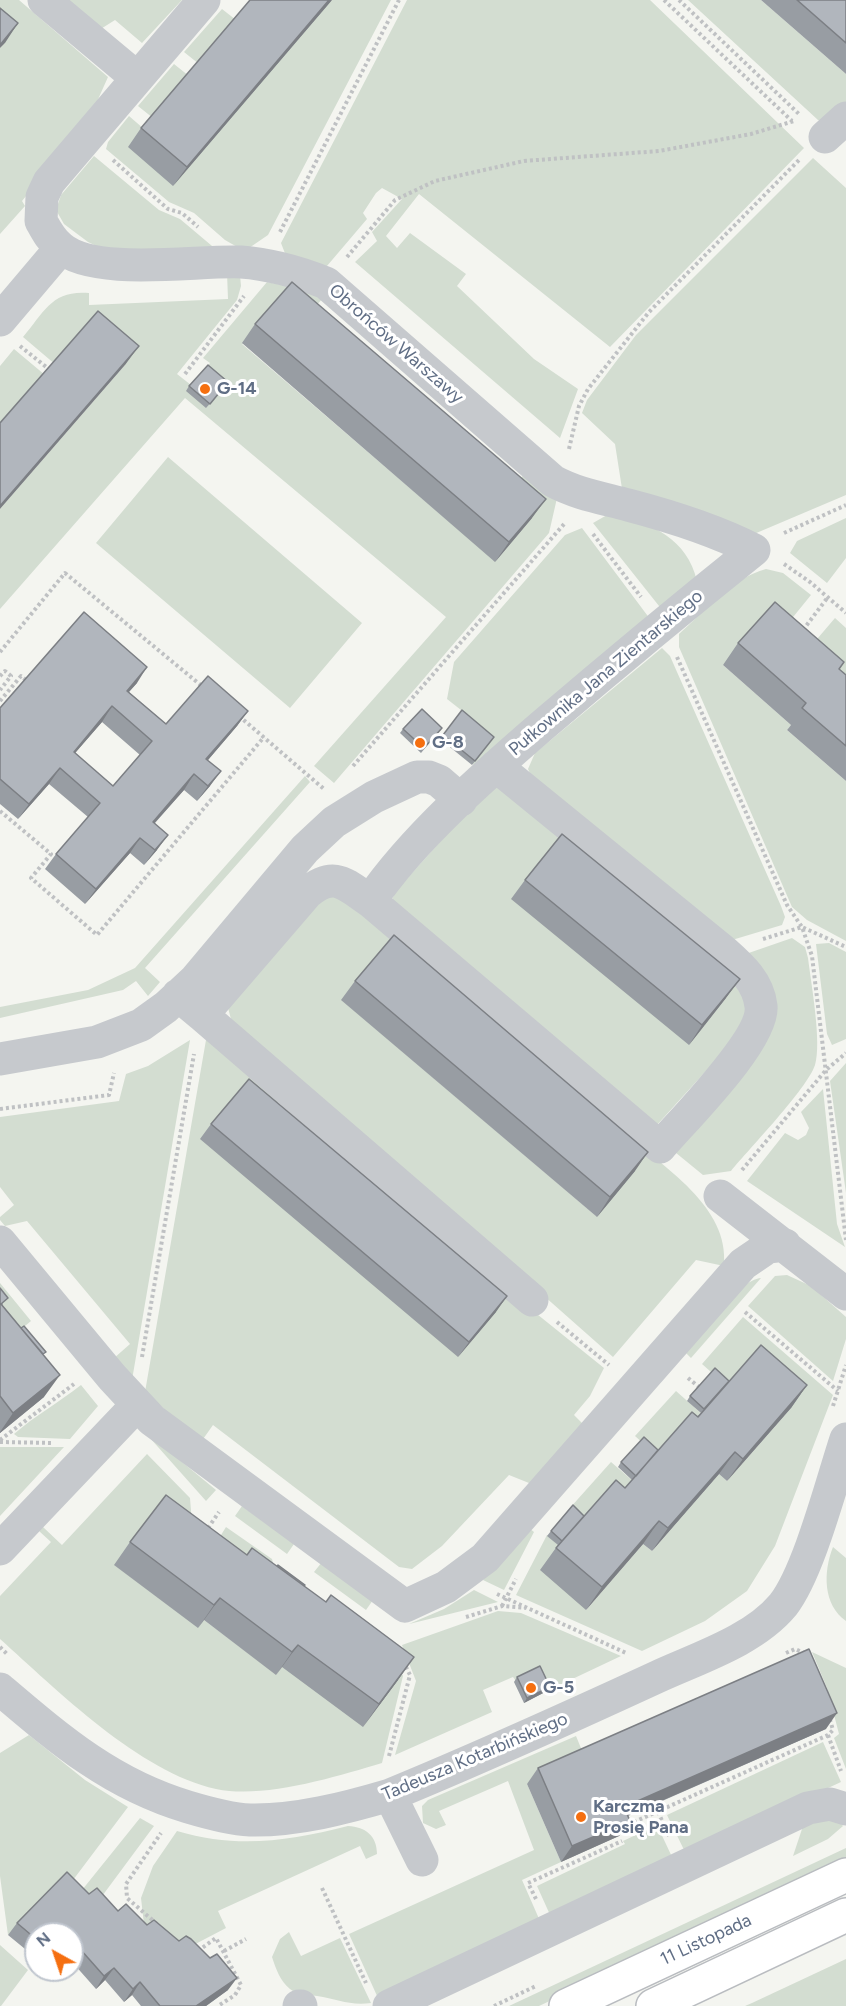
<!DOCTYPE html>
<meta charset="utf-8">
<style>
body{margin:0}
#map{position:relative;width:846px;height:2006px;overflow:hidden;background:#f4f5f0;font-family:Figtree,sans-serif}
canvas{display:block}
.north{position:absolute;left:24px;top:1922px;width:60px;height:60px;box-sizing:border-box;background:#fff;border:2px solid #bfc5ce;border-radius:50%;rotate:320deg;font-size:16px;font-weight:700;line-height:24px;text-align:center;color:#606e85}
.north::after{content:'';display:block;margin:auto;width:21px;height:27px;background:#f56f10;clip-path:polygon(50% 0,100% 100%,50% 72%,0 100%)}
</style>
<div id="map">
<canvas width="846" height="2006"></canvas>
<div class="north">N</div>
</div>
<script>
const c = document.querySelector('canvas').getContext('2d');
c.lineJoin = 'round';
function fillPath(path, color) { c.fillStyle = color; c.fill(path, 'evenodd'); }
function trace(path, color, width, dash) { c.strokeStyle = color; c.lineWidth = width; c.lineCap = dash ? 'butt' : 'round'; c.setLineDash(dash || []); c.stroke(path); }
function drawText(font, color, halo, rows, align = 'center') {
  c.font = font + ' Figtree,sans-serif'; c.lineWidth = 6; c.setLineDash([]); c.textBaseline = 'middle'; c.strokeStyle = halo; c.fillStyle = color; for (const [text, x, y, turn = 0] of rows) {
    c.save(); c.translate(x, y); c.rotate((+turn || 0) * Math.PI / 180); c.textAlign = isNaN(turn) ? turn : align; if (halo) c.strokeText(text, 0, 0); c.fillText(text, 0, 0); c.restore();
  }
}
fillPath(new Path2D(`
 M0,0H19L108,77L91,115L22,201L25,206L0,234V48L5,43L0,39Z
 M59,0H182L142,43L115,20L96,32Z
 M332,0H391L268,235L249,248H239L225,240L194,213L169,202L106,149L108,142L129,116L144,129Z
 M407,0H650L804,148L610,347L419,194L386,236L397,248L410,233L466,274L457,286L534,359L578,389L560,438L355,262L377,241L372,232L402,199L382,188L376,193L363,213L367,219L321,273L286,256L281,243Z
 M688,0H761L846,74V110L827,124L818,120Z
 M222,9L236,20L199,64L184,52Z
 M174,64L189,76L153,118L138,106Z
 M94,156L159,210L180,219L218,251L109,252L88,242L64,224L56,210L61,195Z
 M813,158L846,188V495L754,534L623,495L615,444L582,413L587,400L636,335Z
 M227,273L240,275L241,286L237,300L177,374L191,385L210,363L203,358L267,282L303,289L324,297L302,321L242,344L495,561L506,496L526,472L557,498L549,533L334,783L314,766L446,617L185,398L0,609V509L125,365H56L23,337C45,311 52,290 89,293V305L228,299Z
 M14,349L45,375L0,427V366Z
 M168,457L362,623L290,708L96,543Z
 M614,511C652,525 687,538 697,581L663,611L593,523Z
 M846,518V558L827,583L790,553L797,541Z
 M582,528L650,619L475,770L459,715L461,710L447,699L454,662L565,535Z
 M766,569L783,573L811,595L776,638L723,665L791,725L787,730L846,781V941L807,920L792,907L679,647V634C705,611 732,578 766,569Z
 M835,618L846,628V711L800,659Z
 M662,648L670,656L677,672L781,906L785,917L782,925L722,943L533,780L528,769L535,753Z
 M305,776L310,782L145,968L160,982L148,996L136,981L123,990L0,1018V1007L88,990L135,968Z
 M493,788H501L592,856L689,1044L726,998L721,962L755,1017L656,1126L392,900L395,892L483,794Z
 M335,895L417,952L342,1000L596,1216L608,1148L623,1132C663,1167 730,1206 724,1266L696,1260L613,1357L231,1019L228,1008L309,905Z
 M792,938L805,947L808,958C811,983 822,1043 815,1065C807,1089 749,1149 731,1171L703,1175L670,1148L763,1036L740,956Z
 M829,943L846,952V1039L832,1045L827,1034L816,944Z
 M190,1040L132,1380L113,1359L130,1344L27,1221L5,1226L0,1220V1217L14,1205L0,1187V1117L119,1101L126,1074L148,1066Z
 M206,1040L216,1042L285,1094L265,1117L481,1269L604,1368L590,1396L574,1415L583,1424L534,1485L509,1475L442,1546L412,1569L399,1567L213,1425L201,1442L145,1392Z
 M846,1063V1193L830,1081Z
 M823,1089L837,1224L845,1247L747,1181L785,1133L798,1140L806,1135L809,1128L801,1112Z
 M787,1275L811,1286L846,1317V1339L833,1381L748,1306L775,1276Z
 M761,1278L691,1358L684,1351C700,1333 738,1280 761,1278Z
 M0,1283L31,1321L1,1346L0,1344Z
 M743,1317L833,1395L775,1546L747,1591L705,1621L642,1651L516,1595L547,1535L561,1547L586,1610L643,1544L652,1551L719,1474L727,1481L791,1408L728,1387L702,1364Z
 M81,1385L98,1406L70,1439L18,1437L14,1434C36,1415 58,1403 81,1385Z
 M676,1391L703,1415L657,1456L635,1436Z
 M142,1429L216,1490L206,1501Z
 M0,1447H64L0,1516Z
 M147,1454L190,1498L192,1524L115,1565L198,1627L204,1620L276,1674L282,1667L388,1641L403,1676L382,1763C335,1777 264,1799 216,1789C139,1772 57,1690 0,1639V1596L51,1542L39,1531L43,1527L62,1545Z
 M611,1462L634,1482L583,1522L569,1509Z
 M242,1506L294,1544L287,1554L235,1516Z
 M226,1527L272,1559L275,1570L216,1543Z
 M529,1528L534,1532L504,1590L483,1580Z
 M833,1547L846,1558V1621C823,1605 823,1572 833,1547Z
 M322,1562L373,1600L366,1610L314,1572Z
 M474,1590L498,1602L409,1624L444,1609Z
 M498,1611L521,1613L621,1656L547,1691L537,1671L516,1681L513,1677L483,1690L492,1712L395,1755L416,1681L402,1645Z
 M812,1652L846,1668V1769L834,1738L839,1734L827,1688Z
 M29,1735L85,1780L128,1807L64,1892L58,1885L8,1935L0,1876V1753Z
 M576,1736L585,1758L527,1784L561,1862L522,1880L540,1921L378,1998L349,1934L534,1850L508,1781L439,1811L446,1825L436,1829L423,1823L422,1806L428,1800Z
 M823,1742L841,1782L686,1854L667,1815Z
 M140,1818L154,1826L94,1907L74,1900Z
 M805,1820H838L843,1826L828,1839L793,1856Z
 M657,1825L673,1859L551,1917L537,1886L625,1844L623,1841Z
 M348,1826C366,1827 377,1836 377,1854L366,1859L360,1846L218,1911L226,1928L182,1951L145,1933L141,1898L153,1866L177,1831C238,1849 288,1841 348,1826Z
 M846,1848V1862L539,2006H509Z
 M289,1932L301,1956L340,1938L371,2003C350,2006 337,1999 317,1996C306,1994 299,1996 290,1989C280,1981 276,1969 272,1957L280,1939Z
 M0,1945L28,1970L1,2006H0Z
 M846,1959V2006H745L752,2003Z`), '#d3ddd1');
const major = new Path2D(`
 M566,2006L846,1875
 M653,2006L846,1915`);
trace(major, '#b9bcc0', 36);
trace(new Path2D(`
 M664,0L792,121
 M679,0L800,115
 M113,160L168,209L182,213L198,227
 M280,232L399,0
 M347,257L395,200L435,181L524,161L659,151L751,134L794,121
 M20,346L50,370
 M185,374L244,296
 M569,449L579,406L588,389L649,312L800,159
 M784,533L846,505
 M593,534L641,597
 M784,564L810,582L846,613
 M803,630L828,597
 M0,652L65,573L203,687
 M677,657L787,905L802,927L812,956L846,1240
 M0,676L5,671L11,676L0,690
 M0,701L21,676L27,681
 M239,716L324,789
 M353,766L565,523
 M0,811L51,854L31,878L97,935L264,737
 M763,939L802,927L846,947
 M0,1109L109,1095L114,1073
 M742,1170L826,1070L846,1053
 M745,1312L838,1391
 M557,1322L609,1365
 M142,1357L194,1054
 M688,1378L699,1387
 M833,1406L846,1365
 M0,1440L74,1384
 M0,1442L53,1443
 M208,1528L219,1512
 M497,1594L626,1653
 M502,1606L516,1579
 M466,1617L502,1606L526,1608
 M0,1647L8,1655
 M786,1653L795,1649L806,1654
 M828,1735L841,1771
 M389,1756L410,1675L405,1665
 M658,1812L669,1836
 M623,1827L828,1735L833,1730L830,1720
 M322,1888L366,1983
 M536,1899L528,1883L622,1841
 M157,1924L127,1898L126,1884L161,1833
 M198,1951L216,1938L241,1985L235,1995L218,2006
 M224,1951L246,1939
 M494,2006L536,1986`), '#bfc1c3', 4, [3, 3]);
trace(new Path2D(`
 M44,0L136,77
 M204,0L49,182L42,197L41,221C46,230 51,240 60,247C94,277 196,260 241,262C271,264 298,272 326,283L553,481C577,494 602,498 628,505C670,516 715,530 754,550C683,607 612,666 543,725C485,775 413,838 370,901
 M825,137L846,118
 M0,320L61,248
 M178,995L202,1015L307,893C334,870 345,884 370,901L660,1147C683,1120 765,1039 761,1006C758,981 740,966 722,950L496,766
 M202,1015L532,1300
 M0,1059L97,1042L141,1025L166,1007L195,980L305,849L334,822L374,797L417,777H429L439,781L461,800
 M720,1196L846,1294
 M0,1242L112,1377L152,1420L405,1606L446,1587L485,1558L743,1264L768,1247L785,1245
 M0,1549L136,1406
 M0,1689C60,1740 111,1784 188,1807C208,1813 229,1819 250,1820C296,1821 346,1808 390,1795C480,1758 568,1718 657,1677C698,1658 753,1641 783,1605C809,1572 832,1481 846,1439
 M390,1795L422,1860
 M299,2006H301
 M389,2006L808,1808L830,1804L846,1809`), '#c6c9cd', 33);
trace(major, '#fff', 33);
fillPath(new Path2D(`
 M332,0L173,186L128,147L141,128Z
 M761,0H846V74Z
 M255,324L532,518L495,562L242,343Z
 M189,386L225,387L206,408L186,391Z
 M738,643L844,662L839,669L846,675V781L787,730L791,725L723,665Z
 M137,683L129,692L166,724L248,711L237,726L208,760L210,786L197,801L184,790L155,823L157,850L144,865L130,853L85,904L45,869L56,854L88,817L49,784L18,819L0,804V708ZM102,722L140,755L113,786L75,753Z
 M442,728L421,753L400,733L403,729Z
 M443,735L494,737L472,765L440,739Z
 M525,880L726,998L689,1045L511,899Z
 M355,981L635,1171L597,1217L341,1000Z
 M211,1124L496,1312L458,1357L200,1139Z
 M0,1288L3,1306L43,1355L44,1397L0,1433Z
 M729,1381L807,1385L791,1408L727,1481L719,1474L652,1551L643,1544L586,1610L540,1570L558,1545L547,1536L551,1531L584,1516L625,1488L632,1480L618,1467L621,1462L658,1450L701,1413L687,1401L690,1396Z
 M130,1542L247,1555L304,1586L398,1680L363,1727L282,1667L276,1675L204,1620L198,1628L114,1565Z
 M517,1677L550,1687L547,1691L524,1703L514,1682Z
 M826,1729L628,1816L630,1821L619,1836L561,1862L527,1784L538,1768Z
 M89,1894L118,1911L179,1941L228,1990L206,2006H141L132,1995L124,2002L105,1980L96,1989L73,1963L72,1934H36V1958L8,1935L17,1923Z`), '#989da3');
fillPath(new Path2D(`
 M329,0H332L173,186L187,167Z
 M18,23L5,43L0,48V45Z
 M139,346L125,365L0,509V506Z
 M546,499L532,518L495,562L509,542Z
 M147,667L137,683L116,706L127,691Z
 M112,706L102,722L63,767L74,752Z
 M248,711L237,726L196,774L206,759Z
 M60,768L49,784L18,819L29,804Z
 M221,771L210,786L197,801L208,786Z
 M194,774L184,790L142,837L153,822Z
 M168,835L157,850L144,865L155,850Z
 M140,838L130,853L85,904L96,889Z
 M740,979L726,998L689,1045L702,1025Z
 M648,1152L635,1171L597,1217L610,1197Z
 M507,1296L496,1312L458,1357L469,1342Z
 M60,1375L44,1397L0,1433V1432L13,1413Z
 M807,1385L791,1408L727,1481L743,1459Z
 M735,1452L719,1474L652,1551L668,1528Z
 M659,1521L643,1544L586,1610L602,1587Z
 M220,1598L204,1620L198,1628L214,1605Z
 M298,1645L282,1667L276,1675L292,1652Z
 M414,1657L398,1680L363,1727L379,1704Z
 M550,1687L547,1691L524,1703L527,1698Z
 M837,1713L826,1729L613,1822L624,1807Z
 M630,1821L619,1836L561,1862L572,1846Z
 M81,1950L72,1963V1958Z
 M114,1968L105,1980L96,1989L104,1976Z
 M237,1978L228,1990L206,2006H196Z
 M140,1982L132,1995L124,2002L133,1989Z`), '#7c7f84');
const building = new Path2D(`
 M250,0H329L187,167L141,128Z
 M797,0H846V43Z
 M0,8L18,23L0,45Z
 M292,282L546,499L509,542L255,324Z
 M98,311L139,346L0,506V423Z
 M208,365L228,382L210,404L189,386Z
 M775,602L844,662L839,669L846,675V746L802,708L806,703L738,643Z
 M84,612L147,667L127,691L166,724L208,676L248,711L206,759L221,771L208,786L194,774L153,822L168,835L155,850L140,838L96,889L56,854L100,803L60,768L29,804L0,779V708ZM112,706L152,741L113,786L74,752Z
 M422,709L442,728L424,748L403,729Z
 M462,710L494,737L475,761L443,735Z
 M562,834L740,979L702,1025L525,880Z
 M394,935L648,1152L610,1197L355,981Z
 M249,1079L507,1296L469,1342L211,1124Z
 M0,1288L8,1298L1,1304L60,1375L13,1413L0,1396Z
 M24,1326L46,1352L43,1354L21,1328Z
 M761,1345L807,1385L743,1459L735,1452L668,1528L659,1521L602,1587L556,1548L616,1480L625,1488L692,1412L698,1417Z
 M715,1368L729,1381L704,1409L690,1396Z
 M644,1437L658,1450L636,1476L621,1462Z
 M166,1495L247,1555L252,1548L326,1602L331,1595L414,1657L379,1704L298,1645L292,1652L220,1598L214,1605L130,1542Z
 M573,1505L584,1516L562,1541L551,1531Z
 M278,1565L305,1585L304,1586L277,1566Z
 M809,1649L837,1713L624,1807L630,1821L572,1846L538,1768Z
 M540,1666L550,1687L527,1698L517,1677Z
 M67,1872L89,1894L97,1888L118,1911L126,1904L147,1925L154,1920L179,1941L186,1936L191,1939L210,1958L217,1954L237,1978L196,2006H160L140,1982L133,1989L114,1968L104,1976L81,1950L72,1958V1934H36V1939L17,1923Z`);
fillPath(building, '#b1b6bd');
trace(building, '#7c7f84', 1.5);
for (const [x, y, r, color] of [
 [205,389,6,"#f56f10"],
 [420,743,6,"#f56f10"],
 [531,1688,6,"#f56f10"],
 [581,1817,6,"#f56f10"]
]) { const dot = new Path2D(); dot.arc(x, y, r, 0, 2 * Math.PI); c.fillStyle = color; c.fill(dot); trace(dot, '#fff', 2); }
drawText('18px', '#606e85', '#fff', [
 ["Obrońców Warszawy",396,344,41],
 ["Pułkownika Jana Zientarskiego",606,673,-40],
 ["Tadeusza Kotarbińskiego",475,1757,-23],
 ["11 Listopada",706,1940,-25]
]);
drawText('bold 18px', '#606e85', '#fff', [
 ["G-14",217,389],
 ["G-8",432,743],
 ["G-5",543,1688],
 ["Karczma",593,1807],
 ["Prosię Pana",593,1828]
], 'left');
</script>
